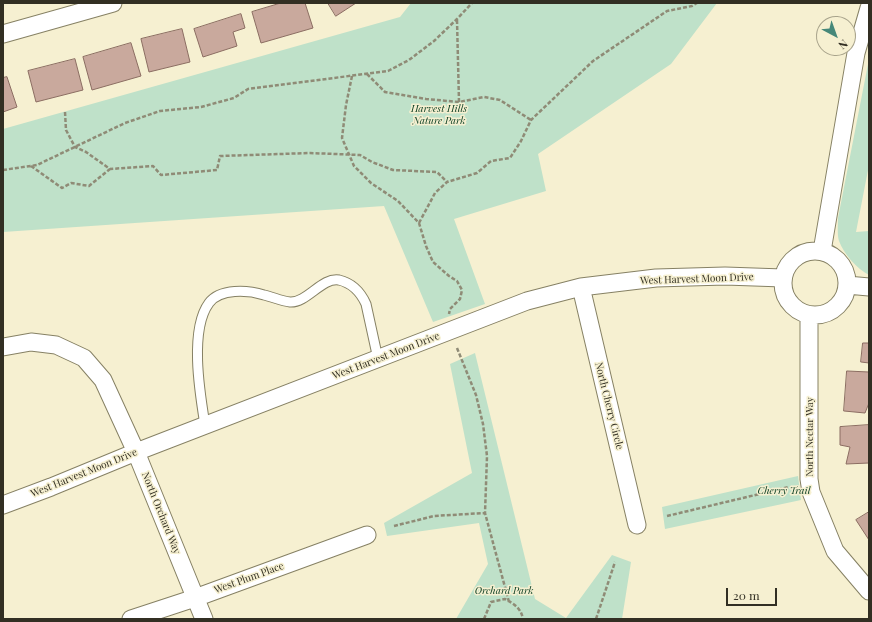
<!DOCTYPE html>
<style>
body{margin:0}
#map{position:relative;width:872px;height:622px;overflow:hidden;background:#f6f0d1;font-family:"Playfair Display",serif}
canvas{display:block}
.frame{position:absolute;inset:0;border:4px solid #322f23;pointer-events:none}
.north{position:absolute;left:816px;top:16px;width:40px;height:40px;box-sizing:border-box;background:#f6f0d1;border:1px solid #a8a38b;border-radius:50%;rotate:139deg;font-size:11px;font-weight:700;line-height:16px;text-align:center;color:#322f23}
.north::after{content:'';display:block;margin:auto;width:14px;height:18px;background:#468879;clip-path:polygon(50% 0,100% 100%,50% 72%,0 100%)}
.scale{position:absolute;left:726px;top:588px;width:51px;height:18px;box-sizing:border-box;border:2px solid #322f23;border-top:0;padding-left:5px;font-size:12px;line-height:14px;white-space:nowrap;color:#322f23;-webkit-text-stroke:3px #f6f0d1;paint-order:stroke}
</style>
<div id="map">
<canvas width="872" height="622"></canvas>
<div class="frame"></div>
<div class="north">N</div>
<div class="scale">20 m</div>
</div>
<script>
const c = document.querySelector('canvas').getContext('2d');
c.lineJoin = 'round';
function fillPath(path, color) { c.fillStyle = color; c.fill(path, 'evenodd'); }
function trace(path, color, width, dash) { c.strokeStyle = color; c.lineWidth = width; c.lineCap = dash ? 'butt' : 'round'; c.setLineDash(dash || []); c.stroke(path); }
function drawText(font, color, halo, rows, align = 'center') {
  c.font = font + ' "Playfair Display",serif'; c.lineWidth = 3; c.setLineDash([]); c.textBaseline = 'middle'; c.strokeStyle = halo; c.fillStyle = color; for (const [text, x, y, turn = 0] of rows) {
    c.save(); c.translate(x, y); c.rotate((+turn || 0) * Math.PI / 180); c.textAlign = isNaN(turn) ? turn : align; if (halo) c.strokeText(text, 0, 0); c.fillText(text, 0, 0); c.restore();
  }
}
fillPath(new Path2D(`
 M411,3H717L671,64L538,154L546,191L454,219L485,304L433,322L384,206L3,232V129L400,17Z
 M869,59V165L856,232L869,231V275C857,269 844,254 839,241C837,234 838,225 838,218Z
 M475,353L535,599L566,618L612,555L631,562L622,619H456L488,564L479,523L387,536L384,523L472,473L450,364Z
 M798,476L801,500L665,529L662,507Z`), '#bfe1c9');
const building = new Path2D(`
 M281,3H305L313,28L261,43L252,12Z
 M328,3H356L336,16Z
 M241,14L245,28L233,32L237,46L203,57L194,29Z
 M182,29L190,62L149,72L141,39Z
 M131,43L141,76L92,90L83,57Z
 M75,59L83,90L36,102L28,71Z
 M7,77L17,107L3,112V78Z
 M863,343H869V363L861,362Z
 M847,371L869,372V403L865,413L844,411Z
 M869,425V463L846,464L850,447L840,445V427Z
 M869,512V540L856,520Z`);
fillPath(building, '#c9a99d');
trace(building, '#8b6d62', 1);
const lane = new Path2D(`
 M205,425C200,394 189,330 209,303C220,288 248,290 264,295C273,297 281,301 290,302C307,303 322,277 339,280C352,283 361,293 366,304L378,359`);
const street = new Path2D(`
 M3,34L113,3
 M822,251L856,53L869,8
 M783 283a32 32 0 1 1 64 0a32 32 0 1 1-64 0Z
 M847,285L869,287
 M581,287L637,525
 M809,315V479L811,492L835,551L869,591
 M3,347L31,342L56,345L84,358L103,380L136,452L204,619
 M3,505L51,487L136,452L527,301L581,287L656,278L725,276L783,278
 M131,619L195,598L367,535`);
trace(lane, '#868164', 11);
trace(street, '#868164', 19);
trace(new Path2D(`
 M457,20L459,102L484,97L500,100L531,120
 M367,74L385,92L426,99L459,102
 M352,76L346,105L342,138L354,166L371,183L398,201L419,223L426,246L433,262L449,276L457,281L462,290L460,299L450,309L449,314
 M65,112L66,130L75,147L86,152L110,169L153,166L161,175L217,170L220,156L310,153L360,155L372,162L393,170L437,172L447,182
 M31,166L62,188L71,183L89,186L110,169
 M3,170L37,165L125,123L160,111L201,107L234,98L248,89L388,71L409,60L434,41L457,19L472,3
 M419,223L435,193L447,182L477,173L491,161L510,158L521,141L531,120L593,61L667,11L692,6L697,3
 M457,348L476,395L483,424L487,456L485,513L509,602
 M667,516L789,487
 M394,526L434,516L485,513
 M484,619L491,602L505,599C514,604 521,608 523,619
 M596,619L615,562`), '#8f8b76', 2.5, [4, 2]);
trace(lane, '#fff', 9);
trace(street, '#fff', 17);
drawText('italic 10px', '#0f4226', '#f6f0d1', [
 ["Harvest Hills",439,109],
 ["Nature Park",439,121],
 ["Cherry Trail",784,491],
 ["Orchard Park",504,591]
]);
drawText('10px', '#322f23', '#f6f0d1', [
 ["West Harvest Moon Drive",697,279,-2],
 ["West Harvest Moon Drive",386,356,-21],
 ["North Cherry Circle",609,406,76],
 ["North Nectar Way",810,437,-90],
 ["West Harvest Moon Drive",84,473,-22],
 ["North Orchard Way",161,513,68],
 ["West Plum Place",249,578,-20]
]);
</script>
